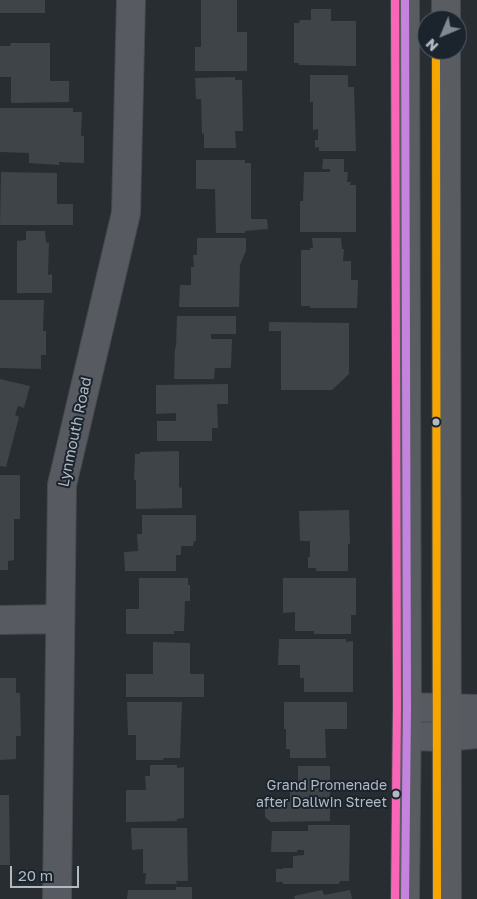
<!DOCTYPE html>
<style>
body{margin:0}
#map{position:relative;width:477px;height:899px;overflow:hidden;background:#282d32;font-family:"Golos Text",sans-serif}
canvas{display:block}
.north{position:absolute;left:417px;top:10px;width:50px;height:50px;box-sizing:border-box;background:#1b232c;border:1px solid #575f69;border-radius:50%;rotate:225deg;font-size:14px;font-weight:700;line-height:20px;text-align:center;color:#b1b9c4}
.north::after{content:'';display:block;margin:auto;width:18px;height:22px;background:#818891;clip-path:polygon(50% 0,100% 100%,50% 72%,0 100%)}
.scale{position:absolute;left:10px;top:866px;width:69px;height:22px;box-sizing:border-box;border:2px solid #b1b9c4;border-top:0;padding-left:6px;font-size:15px;line-height:18px;white-space:nowrap;color:#b1b9c4;-webkit-text-stroke:4px #1b232c;paint-order:stroke}
</style>
<div id="map">
<canvas width="477" height="899"></canvas>
<div class="north">N</div>
<div class="scale">20 m</div>
</div>
<script>
const c = document.querySelector('canvas').getContext('2d');
c.lineJoin = 'round';
function fillPath(path, color) { c.fillStyle = color; c.fill(path, 'evenodd'); }
function trace(path, color, width, dash) { c.strokeStyle = color; c.lineWidth = width; c.lineCap = dash ? 'butt' : 'round'; c.setLineDash(dash || []); c.stroke(path); }
function drawText(font, color, halo, rows, align = 'center') {
  c.font = font + ' "Golos Text",sans-serif'; c.lineWidth = 4; c.setLineDash([]); c.textBaseline = 'middle'; c.strokeStyle = halo; c.fillStyle = color; for (const [text, x, y, turn = 0] of rows) {
    c.save(); c.translate(x, y); c.rotate((+turn || 0) * Math.PI / 180); c.textAlign = isNaN(turn) ? turn : align; if (halo) c.strokeText(text, 0, 0); c.fillText(text, 0, 0); c.restore();
  }
}
fillPath(new Path2D(`
 M0,0H45V13H0Z
 M201,0H237V32H247V71H195V47H201Z
 M311,9H331V21H356V66L299,65V63H294V23H299L300,20H311Z
 M11,43H50V81H69V102L11,103V77H0V46H10Z
 M310,75H348V87H354L356,151H319V147L315,148V140H318V129L313,130V102H310Z
 M235,77V80H242L243,131H235L236,148H204V133L202,134L201,99H196L195,78Z
 M0,108H73V112H82L81,136H84V163L59,162V165L29,163V153L0,152Z
 M323,159H344V172H348L347,182H351L350,185H356V232H300V201H303L304,172H330V169H322Z
 M196,160H245V163H251V219H267L268,229L245,231V233H216L215,189H196Z
 M1,172L57,173V204H73V225H0Z
 M26,231H45L46,242L49,243L48,275L52,274V293H17V241L26,240Z
 M197,238H246V251L240,265L239,307H179L180,285H191V267H194L193,255H197Z
 M312,238H341L342,249H344L343,261H351V280H358L357,308H310V306H301V250H310V248H313Z
 M0,300H44L43,331H46V355H41V369L0,368Z
 M177,316H236V334H211V339H232L231,367L230,368H215L214,379H174L175,348L176,347Z
 M269,322L349,323V374L332,390H281V331H269Z
 M0,379L30,386L24,408L18,406L15,415L19,417L6,467L0,466Z
 M228,384V404H217L218,428H212V441H157V421H176V413L156,414V385Z
 M179,451V488L182,487V508L136,509V480H134L135,454H140V452Z
 M0,475H20V519H14V560L8,561V570H0Z
 M349,510L350,544H348V571H316V568H308V557H310V541H300L299,511Z
 M142,515H196V541H194L193,546H181V555H176V571H125L124,552L138,551L137,534H142Z
 M139,578H188V585H190V601H185L184,631H174V634H126V609H139Z
 M283,578H356V615H351V634H314V631H295V612L283,613Z
 M279,639H346V642L353,641V692H304V678H300V665H278Z
 M153,642L190,643V674H204V697H126V674H153Z
 M0,678H16V693H20L21,736H16V759L0,760Z
 M127,702H182L180,758H164L163,760H136V735H128Z
 M284,702H347V729H325L326,758H290V749H286V729H284Z
 M150,765H177V768L184,767V818L177,819V821L126,822V790H146L145,776H150Z
 M298,766H330V821L271,822L265,817V799H290V790H298Z
 M0,795H9L10,865H0Z
 M308,825H350L349,881H340L339,884H283V882H276V869H283V868H293V856L304,855V850H297V852H271L272,831H308Z
 M131,828H187L188,881H176L177,884H145L146,873H143V849L132,850Z
 M176,887H192V899H127L128,890H176Z
 M322,890L324,895L350,890L352,899H295L294,896Z`), '#3f4449');
const minor = new Path2D(`
 M0,620L60,619
 M407,707L477,709
 M407,736L446,737L477,734
 M57,899L62,485L126,213L131,0`);
const major = new Path2D(`
 M405,0L407,707L405,899
 M446,0V20
 M446,50L447,899`);
trace(minor, '#46494d', 30);
trace(major, '#45494f', 30);
trace(minor, '#575a60', 28);
trace(major, '#595d62', 28);
trace(new Path2D(`
 M405,0L407,707L405,899`), '#c483df', 8);
trace(new Path2D(`
 M395,0L397,707L395,899`), '#fa66b7', 8);
trace(new Path2D(`
 M436,50L437,899`), '#f7a600', 8);
for (const [x, y, r, color] of [
 [436,422,4.5,"#b1b9c4"],
 [396,794,4.5,"#b1b9c4"]
]) { const dot = new Path2D(); dot.arc(x, y, r, 0, 2 * Math.PI); c.fillStyle = color; c.fill(dot); trace(dot, '#1b232c', 2); }
drawText('14px', '#b1b9c4', '#1b232c', [
 ["Grand Promenade",387,786],
 ["after Dallwin Street",387,803]
], 'right');
drawText('15px', '#b1b9c4', '#1b232c', [
 ["Lynmouth Road",75,432,-78]
]);
</script>
